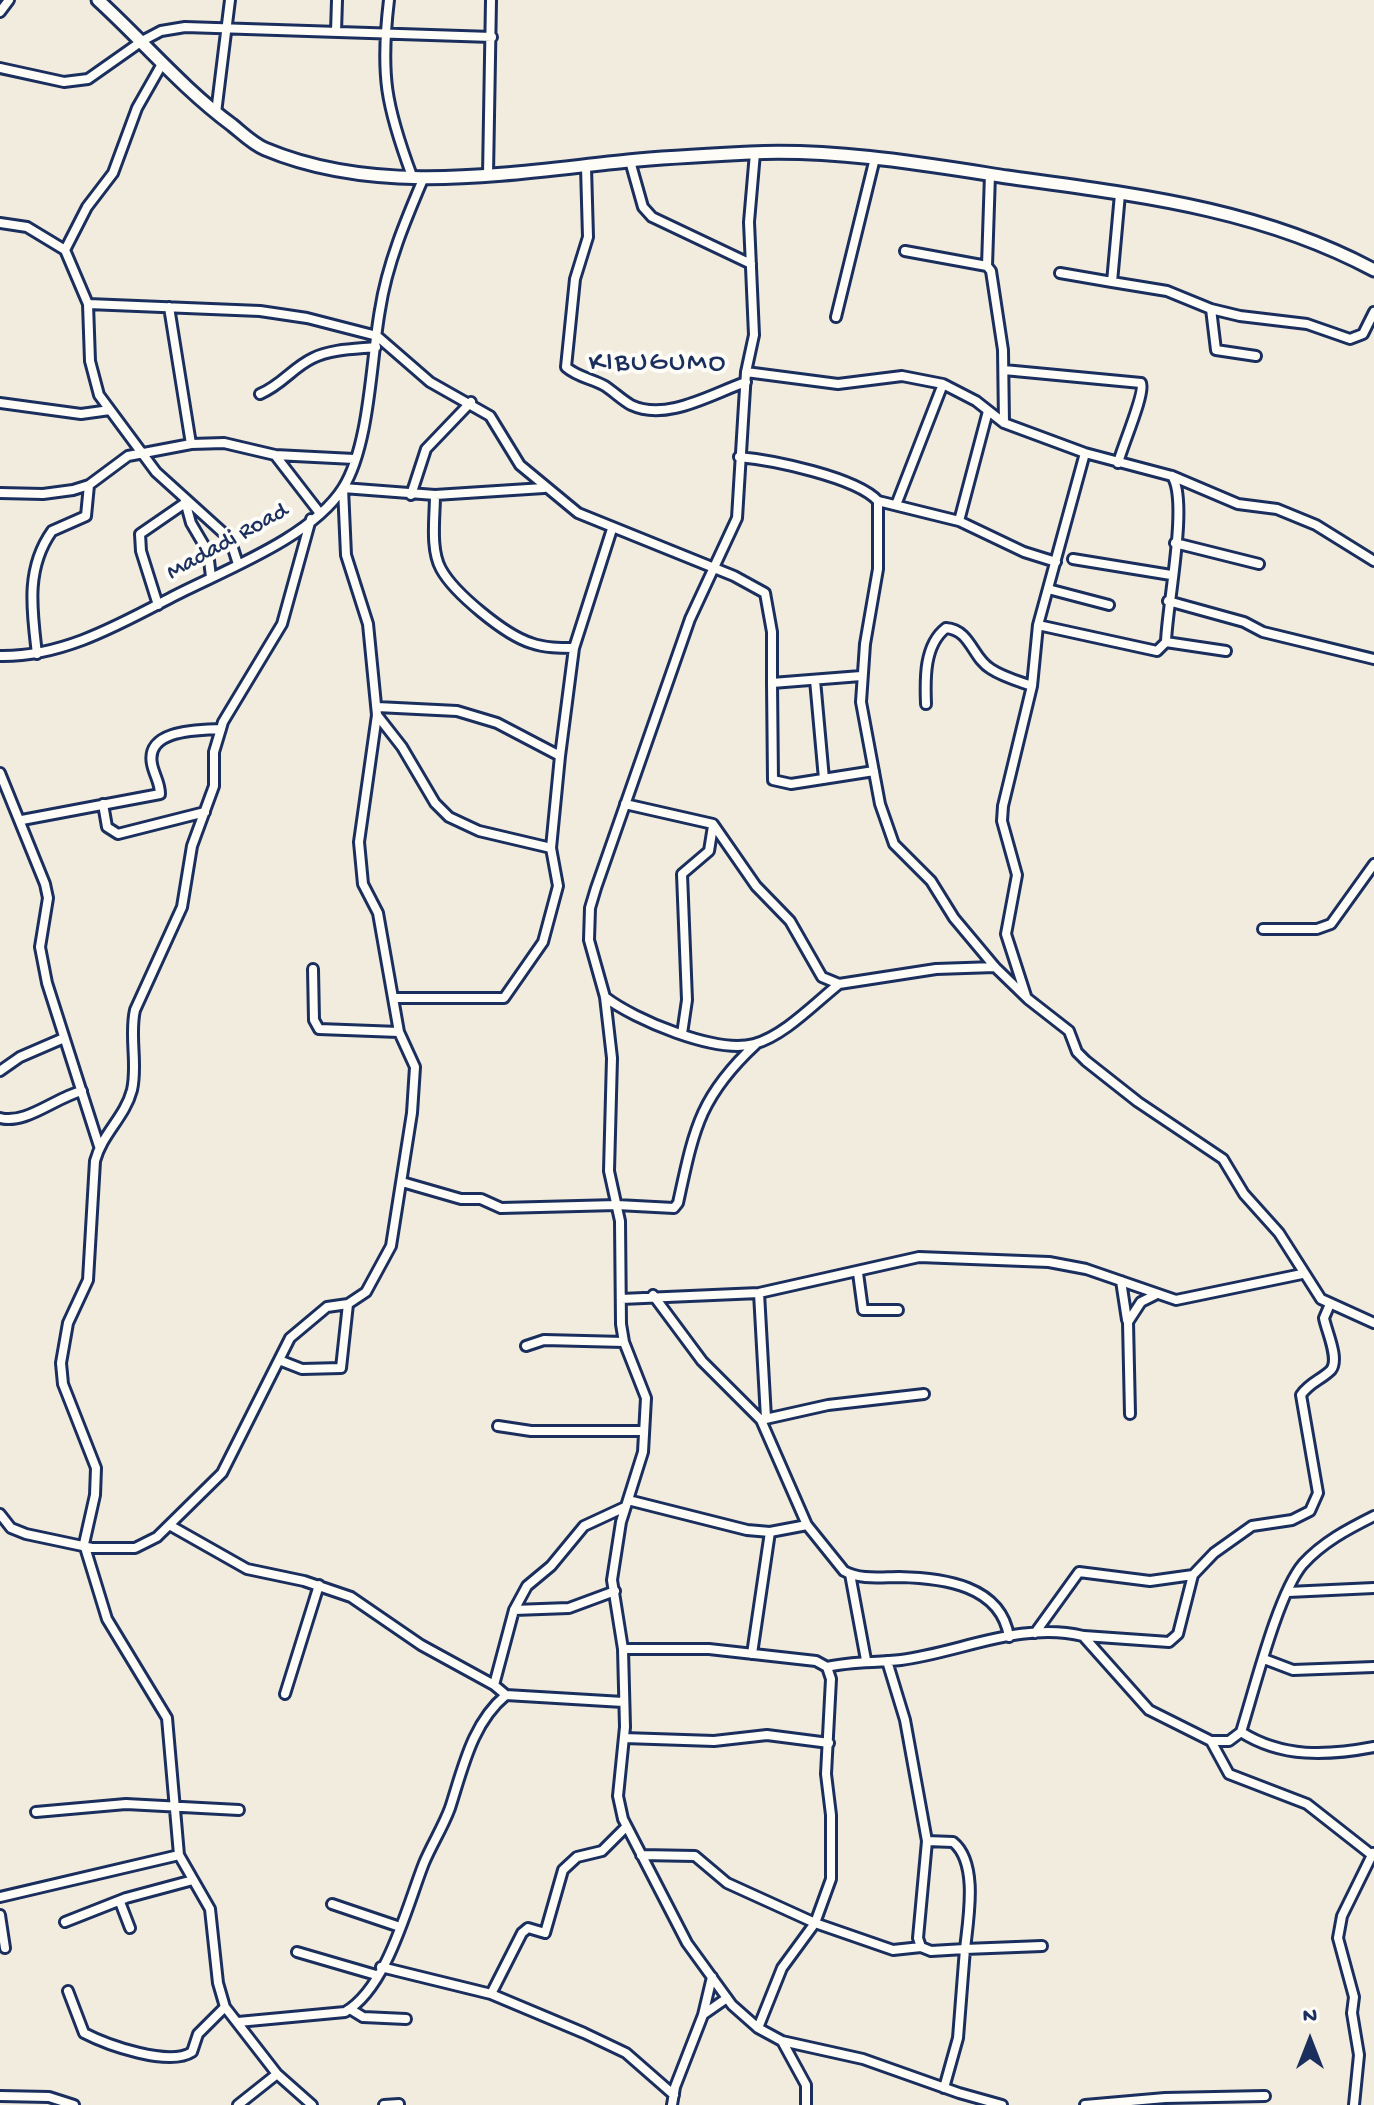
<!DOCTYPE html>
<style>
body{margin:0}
#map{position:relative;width:1374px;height:2105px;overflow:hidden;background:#f2ecdf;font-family:"Gochi Hand",sans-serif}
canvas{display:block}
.north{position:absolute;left:1270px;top:2001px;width:80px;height:80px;-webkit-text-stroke:6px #fdfcf7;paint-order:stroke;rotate:0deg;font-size:22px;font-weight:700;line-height:32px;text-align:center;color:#1b2f5e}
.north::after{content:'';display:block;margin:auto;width:28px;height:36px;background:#1b2f5e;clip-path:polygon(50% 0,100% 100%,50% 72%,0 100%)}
</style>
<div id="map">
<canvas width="1374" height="2105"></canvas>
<div class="north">N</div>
</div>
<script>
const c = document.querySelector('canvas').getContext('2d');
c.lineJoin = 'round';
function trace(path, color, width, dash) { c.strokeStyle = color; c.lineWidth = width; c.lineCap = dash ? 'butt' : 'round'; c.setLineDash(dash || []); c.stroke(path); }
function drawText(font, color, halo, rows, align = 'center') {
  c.font = font + ' "Gochi Hand",sans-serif'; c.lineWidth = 8; c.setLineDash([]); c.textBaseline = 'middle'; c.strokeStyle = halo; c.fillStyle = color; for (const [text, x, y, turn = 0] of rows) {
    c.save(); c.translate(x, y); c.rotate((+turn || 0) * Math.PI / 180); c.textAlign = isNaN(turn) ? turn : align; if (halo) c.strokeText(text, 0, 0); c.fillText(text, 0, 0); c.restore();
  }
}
const street = new Path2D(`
 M389,0C380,75 386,106 412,176
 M0,12L9,0
 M336,32L337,0
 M0,68L64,82L88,79L142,41L161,31L185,27L492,37
 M216,113L230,0
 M755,153L749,222L754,335L746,372L737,518L690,619L596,888L590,908L589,940L605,997L612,1058L609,1171L620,1221L621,1324L624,1342L646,1398L643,1452L621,1522L612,1580L623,1649L625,1727L618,1796L623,1819L687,1943L732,2005L758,2028L782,2041L806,2085V2105
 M630,161L643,207L652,217L751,264
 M586,167L588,237L575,279L566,367C577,377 593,379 605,386C614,392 622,400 631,405C667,422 713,393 746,382
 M488,175L491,0
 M1120,194L1112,282L1167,291L1211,309L1240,316L1307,324L1350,339L1363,334L1374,312
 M0,223L27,227L65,250L88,304L90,361L99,395L156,472L230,539L238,564
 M65,250L87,207L113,173L137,108L162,64
 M905,251L987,266L991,271L1003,350L1004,423
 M987,266L990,174
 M1060,273L1112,282
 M88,304L260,311L307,318L377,336L430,382L490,416L520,465L578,513L734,576L765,593L772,632V683L861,676
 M169,307L191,444
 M1211,309L1216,350L1256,356
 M836,317L875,158
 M1004,370L1141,383C1146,392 1122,447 1118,463
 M746,372L838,384L902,376L943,384L976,401L1004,423L1085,453L1172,476L1238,504L1277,509L1316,525L1374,561
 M260,394C283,384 292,368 313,358C331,349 356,349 376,347
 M0,403L81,414L110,410
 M275,455L319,512
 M739,457C772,460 856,477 878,501V569L865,644L861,702L880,804L894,844L931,881L954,918L995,967L1028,999L1069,1031L1077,1052L1086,1061L1138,1102L1223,1159L1244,1194L1279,1233L1321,1299L1374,1323
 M1172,476C1189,501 1167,605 1166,642L1226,651
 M0,493L43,494L73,490L89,485L128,456L191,444L224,443L275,455L354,459
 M411,495L426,449L471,402
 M435,495C435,517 430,549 441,569C454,593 505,635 531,643C545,648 560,648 574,648
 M185,501L191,523L208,552L211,577
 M878,501L959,521L1024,552L1056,562
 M896,505L943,384
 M311,519L282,624L223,722L214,752V786L192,846L182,907L135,1010C129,1036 138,1064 132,1090C125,1117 102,1134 95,1161L88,1280L68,1323L61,1363L63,1384L96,1468L95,1495L84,1544L107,1619L167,1718L179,1855L210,1909L218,1983L225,2007L277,2074L312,2105
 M959,521L988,411
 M1175,543L1259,564
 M1073,559L1171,575
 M1048,589L1109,605
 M1168,601L1244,622L1263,632L1374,659
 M158,605L141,551L140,534L185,503
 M1038,625L1157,651L1166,642
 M37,654C32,611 25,569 52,531L86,516L89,485
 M0,656C64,657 120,624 176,595C227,569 312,537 343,488C370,445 371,359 380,310C387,264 406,219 424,177
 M815,680L824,779
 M772,683L773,780L791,784L874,771
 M926,704C925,679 924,645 946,628C971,630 972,658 991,669C1003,677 1018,681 1032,686
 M377,707L457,711L497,723L560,756L551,848L558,886L543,942L504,998H393
 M377,715L402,747L435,803L449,817L479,831L551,848
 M560,756L574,648L612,529
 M0,773L45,884L48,898L40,947L47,983L99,1146
 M103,804L107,827L118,834L205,812
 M625,804L713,824L756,886L790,921L822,977L839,984L936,969L995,967
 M22,820L160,794C160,782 154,775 152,764C145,729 199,730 221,729
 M1263,929H1317L1331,924L1374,864
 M313,969L314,1020L319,1029L399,1032
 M1026,996L1006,934L1017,875L1002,821L1003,806L1032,686L1038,625L1085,453
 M605,997C635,1020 716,1054 754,1044C784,1036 815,1003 839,984
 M682,1034L687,1000L682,874L709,851L713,826
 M0,1071L20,1057L64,1038
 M0,1118C26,1125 56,1097 82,1091
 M402,1182L461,1199H481L501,1208L617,1205L674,1208L678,1203C694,1130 699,1097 756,1044
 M858,1273L863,1310H898
 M1121,1281L1127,1320
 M759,1293L766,1418
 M653,1295L702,1361L761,1420L807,1525L844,1571C860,1580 881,1577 899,1577C943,1578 1001,1585 1009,1637
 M621,1299L759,1293L919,1257L1049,1262L1086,1269L1176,1300L1302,1274
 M526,1346L544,1340L624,1342
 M279,1360L302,1369L341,1368L348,1304
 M1130,1414L1128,1322L1141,1302L1155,1295
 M761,1420L828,1405L924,1394
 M498,1426L531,1431H644
 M628,1500L747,1530L770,1532L807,1525
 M0,1514L11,1528L26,1534L92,1548H135L157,1537L222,1473L290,1338L327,1307L348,1304L366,1292L391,1246L412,1113L415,1067L399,1032L378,913L363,884L359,842L377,715L368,624L346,555L343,488L435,495L544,488
 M171,1526L247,1569L304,1581L351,1597L421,1645L494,1685
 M850,1574L866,1660
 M1288,1592L1374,1588
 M514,1610L569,1608L615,1591
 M1035,1633L1079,1572L1150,1581L1193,1575
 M1084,1636L1169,1642L1178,1634L1193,1575L1214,1553L1252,1526L1292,1520L1310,1511L1318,1493L1301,1395C1310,1382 1321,1380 1331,1370C1340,1359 1326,1330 1324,1318L1330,1304
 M623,1649H709L816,1661L827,1667L831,1679L826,1774L831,1815V1879L815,1923L782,1968L758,2028
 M752,1654L770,1532
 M1264,1659L1293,1670L1374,1667
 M887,1661L905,1720L927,1841L918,1938L921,1947L931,1951L965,1949L958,2038L944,2088
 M827,1667C852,1661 876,1663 901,1660C961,1652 1022,1621 1083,1636L1149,1710L1211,1741L1229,1774L1307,1804L1372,1855
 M285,1694L319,1585
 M506,1695L494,1685L514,1610L527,1586L551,1566L584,1526L625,1507
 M1241,1732C1282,1758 1327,1756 1374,1747
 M624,1738L714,1741L767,1735L829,1743
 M1211,1741H1229L1241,1732C1254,1691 1278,1593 1303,1564C1323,1542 1348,1529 1374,1516
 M36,1812L126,1804L239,1810
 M927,1841L953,1842C979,1863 968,1920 965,1949L1042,1946
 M641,1855L695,1856L727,1883L815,1923L893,1950L921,1947
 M0,1897L179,1855
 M120,1902L130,1928
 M332,1904L400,1927
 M0,1915L5,1948
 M65,1922L126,1898L193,1880
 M297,1952L376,1975
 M381,1967L491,1994L584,2033L626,2053L674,2095
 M68,1991L84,2033C107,2045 169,2067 192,2052L198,2034L225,2007
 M491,1994L522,1933L528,1928L545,1933L563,1870L577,1857L602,1851L626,1827
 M350,2009L363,2017L406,2019
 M704,2014L727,1998
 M238,2022L345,2012C387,1988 407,1906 424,1863C432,1844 443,1827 450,1808C463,1768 472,1723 506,1695L623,1702
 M782,2041L863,2059L959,2093L1002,2105
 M0,2096L49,2097L74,2105
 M238,2105L277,2074
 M384,2105L399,2104
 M672,2105L675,2087L703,2015L712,1977
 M1085,2105L1165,2098L1265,2096
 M1354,2105L1359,2055L1352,2013L1354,1997L1338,1938L1342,1916L1373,1853`);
const secondary = new Path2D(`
 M98,0C143,41 182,88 232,125C242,133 253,144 265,149C379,197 510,173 628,161C668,157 710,155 750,153C836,149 923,164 1007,177C1136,195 1258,208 1374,270`);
trace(street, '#1b2f5e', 14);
trace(secondary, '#1b2f5e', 17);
trace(street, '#fdfcf7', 8);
trace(secondary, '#fdfcf7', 11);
drawText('24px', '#1b2f5e', '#fdfcf7', [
 ["Madadi Road",228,543,-29]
]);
c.letterSpacing = '2px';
drawText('28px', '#1b2f5e', '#fdfcf7', [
 ["KIBUGUMO",658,365]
]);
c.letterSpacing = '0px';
</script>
